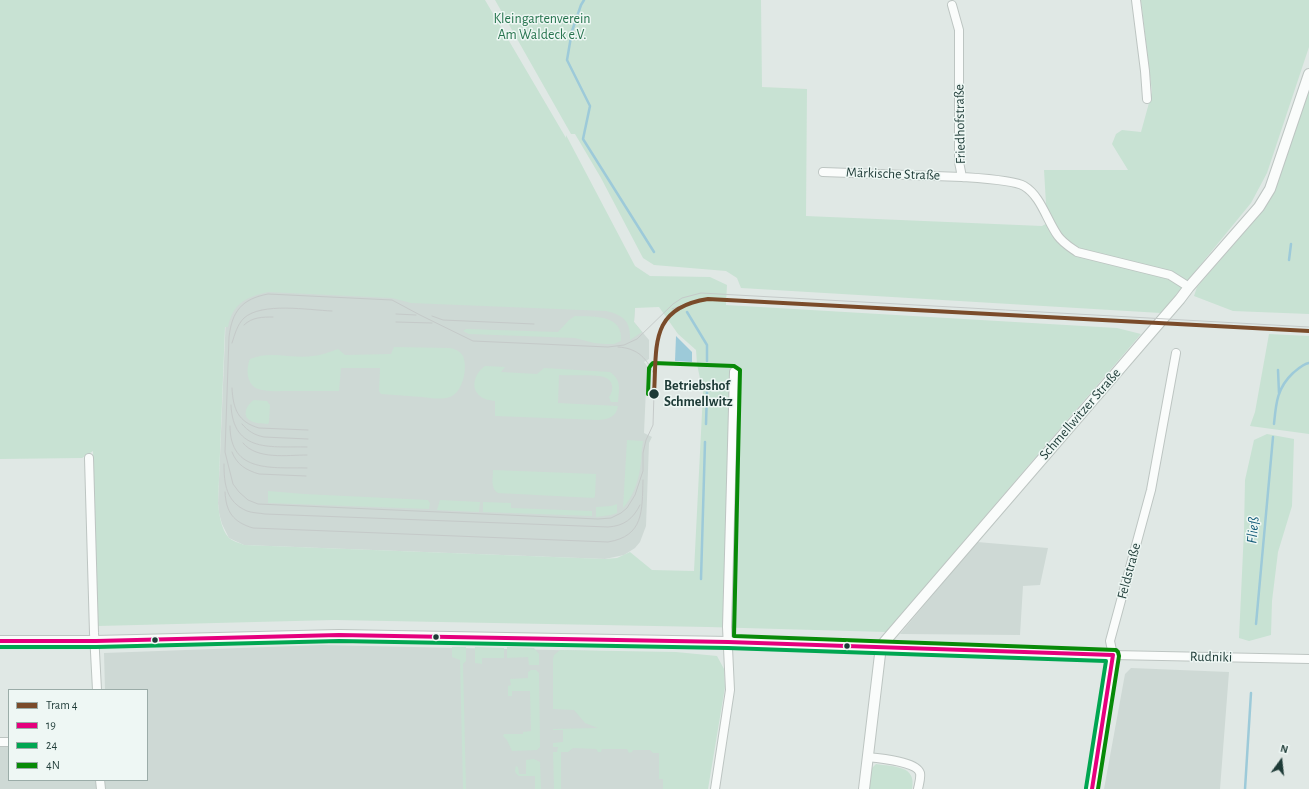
<!DOCTYPE html>
<meta charset="utf-8">
<style>
body{margin:0}
#map{position:relative;width:1309px;height:789px;overflow:hidden;background:#e0e8e5;font-family:"Alegreya Sans",sans-serif}
canvas{display:block}
.legend{position:absolute;left:8px;top:689px;width:140px;height:92px;box-sizing:border-box;background:#eef7f4;border:1px solid #9baca8;margin:0;padding:5px 7px;list-style:none;font-size:12px;color:#1e3b37}
.legend li{display:flex;align-items:center;gap:8px;height:20px}
.legend b{width:20px;border:1px solid #9baca8}
.north{position:absolute;left:1261px;top:741px;width:40px;height:40px;-webkit-text-stroke:3px #eef7f4;paint-order:stroke;rotate:15deg;font-size:11px;font-weight:700;line-height:16px;text-align:center;color:#1e3b37}
.north::after{content:'';display:block;margin:auto;width:14px;height:18px;background:#1e3b37;clip-path:polygon(50% 0,100% 100%,50% 72%,0 100%)}
</style>
<div id="map">
<canvas width="1309" height="789"></canvas>
<ul class="legend">
<li><b style="height:5px;background:#7a4b2a"></b>Tram 4</li>
<li><b style="height:5px;background:#e5007d"></b>19</li>
<li><b style="height:5px;background:#00a651"></b>24</li>
<li><b style="height:5px;background:#088a08"></b>4N</li>
</ul>
<div class="north">N</div>
</div>
<script>
const c = document.querySelector('canvas').getContext('2d');
c.lineJoin = 'round';
function fillPath(path, color) { c.fillStyle = color; c.fill(path, 'evenodd'); }
function trace(path, color, width, dash) { c.strokeStyle = color; c.lineWidth = width; c.lineCap = dash ? 'butt' : 'round'; c.setLineDash(dash || []); c.stroke(path); }
function drawText(font, color, halo, rows, align = 'center') {
  c.font = font + ' "Alegreya Sans",sans-serif'; c.lineWidth = 3; c.setLineDash([]); c.textBaseline = 'middle'; c.strokeStyle = halo; c.fillStyle = color; for (const [text, x, y, turn = 0] of rows) {
    c.save(); c.translate(x, y); c.rotate((+turn || 0) * Math.PI / 180); c.textAlign = isNaN(turn) ? turn : align; if (halo) c.strokeText(text, 0, 0); c.fillText(text, 0, 0); c.restore();
  }
}
fillPath(new Path2D(`
 M257,284L635,308L634,322L649,340V359L644,362L647,366L644,433L652,437L649,443L646,526L640,542L635,548L624,555L605,559L244,545L229,538L222,524L219,513L218,503L226,315Z
 M977,542L1048,548L1040,585L1023,586L1020,635L900,634Z
 M322,645L599,651L706,789H0V745H9V780H147V690H105L104,653Z
 M1131,668L1229,672L1220,789H1104L1125,674Z`), '#ced9d5');
fillPath(new Path2D(`
 M0,0H485L566,138V135L635,266L650,276L710,277L727,285L726,305L1117,328L1141,334L886,632L708,627L334,620L98,626L93,451L82,458L0,459ZM268,292L392,298L411,303L606,311C623,315 631,321 630,340L642,332L634,322L635,308L659,307L678,334L696,350L697,364L703,393L694,571L652,570L630,552L617,558L605,559L244,545C240,543 232,541 229,538C221,530 219,513 218,503L225,327H228C233,303 246,297 268,292Z
 M495,0H761L762,87L807,89L806,216L1042,226L1051,221L1046,204L1044,170H1128L1112,144L1116,134L1122,130L1141,132L1152,92L1141,0H1309V47L1267,173L1251,203L1161,313L741,288L737,278L726,271L654,265L643,258L601,178L575,134H571Z
 M1309,89V314L1233,311L1194,296L1197,287L1261,213L1281,172Z
 M575,316C595,317 623,314 621,341L614,344H605L594,343L575,338L469,334L463,331L466,329L558,332L569,320Z
 M1269,334L1309,336V434L1250,426L1255,412Z
 M394,347L450,348C455,349 460,351 463,356C468,368 463,392 450,397C441,400 431,398 422,397C408,396 395,395 381,394L379,391L380,368H341L339,391C322,391 305,391 289,391C279,391 267,392 258,389C246,384 246,368 250,359C270,350 292,359 313,356C322,355 330,352 338,349L345,355L391,354Z
 M485,366L505,367L501,372L537,374L544,368L610,372C622,381 619,388 618,402H611L609,397C614,391 614,380 604,377C592,374 572,376 559,375L558,403L618,406C616,417 609,419 599,420L495,416V401C490,400 484,400 480,396C469,387 476,372 485,366Z
 M254,400L267,401L270,405L269,422L268,424C262,423 256,424 251,421C241,416 247,404 254,400Z
 M1267,434L1294,439L1292,506L1278,552L1272,601L1271,635L1249,641L1239,638L1244,530L1245,480L1254,440Z
 M627,440L643,441C641,450 642,460 640,469C638,483 632,498 623,508Z
 M493,470L596,474L595,496L594,498L498,493C490,488 493,478 493,470Z
 M268,491L304,494L428,500L430,503L429,509L268,503Z
 M440,500L480,502L479,512L437,510Z
 M483,502L511,503V508L592,511V516L483,512Z
 M617,504V513L611,515L596,517V507L611,506Z
 M452,647H466V661L463,664L466,789H463L460,660L452,657Z
 M475,647L504,648V658H482V664L475,663Z
 M507,647L534,648L539,654V665H529L528,657L507,658Z
 M560,650L676,652L717,656L724,669L725,687L708,789H663V779H659V753H653L650,750H633L632,752L629,753L627,749H602L601,752H598L596,749L573,748L568,752H561V789H554L553,752H557L558,747H553V743L563,742V730H553V729L598,728L585,723L574,710L553,709V659L554,655Z
 M531,670H536L539,673L540,747L537,750L512,751L507,740L503,736L504,734H523V732L531,731L530,691H512V696H508V686L511,685L510,679L528,678V672Z
 M534,759L540,762L541,789H535V776H519C515,773 514,771 516,766L518,767L519,774H526V760Z
 M876,764C894,767 917,765 912,789H869L872,768Z`), '#c8e2d3');
fillPath(new Path2D(`
 M676,336L692,352V362L675,361Z`), '#9dcad9');
trace(new Path2D(`
 M584,0L581,5L572,31L567,60L590,106L583,139L654,252
 M1289,260L1291,244
 M687,312L707,345V361
 M1278,370L1279,393
 M706,424L707,392
 M1274,424C1276,403 1277,388 1293,373C1298,369 1303,364 1309,363
 M701,579L705,442
 M1256,624L1273,437
 M1245,789L1251,693`), '#9dcad9', 2.5);
const minor = new Path2D(`
 M1136,0L1145,71L1147,99
 M952,5L959,30V162L962,177C976,178 1014,180 1024,186C1041,196 1047,221 1058,236C1063,243 1070,247 1077,252L1170,275L1189,287
 M823,172L962,177
 M1176,353L1151,490L1110,641L1113,655L1309,659
 M89,458L94,633L97,690
 M0,742H9
 M869,757C881,759 916,761 920,773C921,778 919,784 918,789
 M100,780L101,789
 M715,789L730,690L727,627L734,372`);
const tertiary = new Path2D(`
 M0,641H96L339,635L728,642L1113,655L1092,789
 M864,789L881,646L1148,336L1180,299L1189,287L1259,207L1270,189L1309,74`);
trace(minor, '#bdc5c2', 10);
trace(tertiary, '#bdc5c2', 12);
trace(minor, '#fafcfb', 8);
trace(tertiary, '#fafcfb', 10);
trace(new Path2D(`
 M672,309L686,304
 M396,314L416,315
 M432,316L443,320L534,324
 M396,322L432,323
 M244,325C252,317 263,317 273,317
 M232,343C235,334 237,325 244,318C262,302 308,310 332,311
 M618,347C638,348 648,359 655,377
 M232,388C233,409 238,422 259,428L308,430
 M654,394L653,425L646,440L643,453V471L635,495L627,508L621,513L611,518L598,519L258,504L248,500L239,492L233,484L225,452L229,337C232,311 242,299 268,294L392,300L420,315L473,341L608,347L624,345L637,339L673,304L682,298L701,293L1309,327
 M231,405C233,454 272,446 307,447
 M242,424C248,431 254,435 264,437L308,439
 M230,426C230,474 273,467 307,468
 M243,443C257,460 287,455 307,455
 M232,452C237,465 246,470 259,474L306,476
 M224,464C224,484 226,502 247,511C252,513 260,513 265,514L608,527C624,526 633,519 640,505
 M225,492C226,512 233,522 253,528L608,542C644,536 642,511 643,480`), '#c5cac9', 1);
trace(new Path2D(`
 M0,641H96L339,635L728,642L1113,655
 M1092,789L1113,655`), '#e5007d', 4);
trace(new Path2D(`
 M0,647H96L339,641L728,648L1106,661L1086,788`), '#00a651', 4);
trace(new Path2D(`
 M648,394L649,368L651,365L653,363L734,366L740,370L734,636L1116,650L1118,652L1119,656L1098,789`), '#088a08', 4);
trace(new Path2D(`
 M654,394C657,346 649,308 708,299L1309,331`), '#7a4b2a', 4);
for (const [x, y, r, color] of [
 [654,394,5.5,"#1e3b37"],
 [436,637,3.5,"#1e3b37"],
 [155,640,3.5,"#1e3b37"],
 [847,646,3.5,"#1e3b37"]
]) { const dot = new Path2D(); dot.arc(x, y, r, 0, 2 * Math.PI); c.fillStyle = color; c.fill(dot); trace(dot, '#eef7f4', 1.5); }
drawText('14px', '#26744e', '#eef7f4', [
 ["Kleingartenverein",542,19],
 ["Am Waldeck e.V.",542,35]
]);
drawText('14px', '#1e3b37', '#eef7f4', [
 ["Friedhofstraße",960,124,-91],
 ["Märkische Straße",893,174,2],
 ["Schmellwitzer Straße",1080,414,-49],
 ["Feldstraße",1129,571,-75],
 ["Rudniki",1211,657,1]
]);
drawText('bold 14px', '#1e3b37', '#eef7f4', [
 ["Betriebshof",664,386],
 ["Schmellwitz",664,402]
], 'left');
drawText('italic 15px', '#155d7a', '#eef7f4', [
 ["Fließ",1253,530,-85]
]);
</script>
